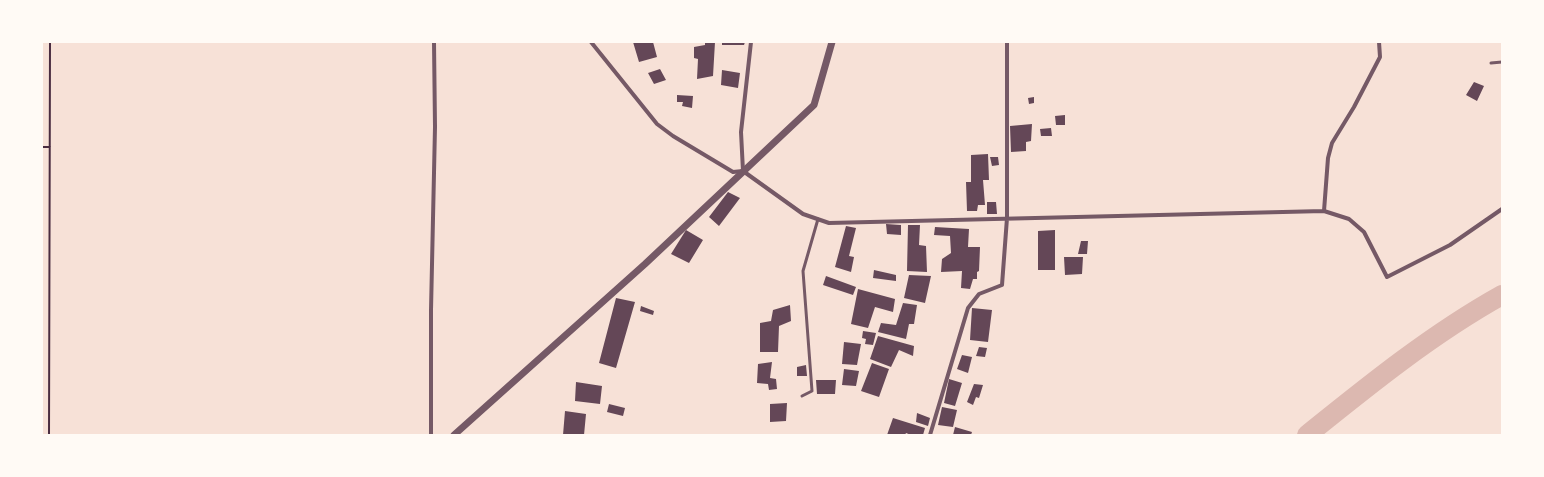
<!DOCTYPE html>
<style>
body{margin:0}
#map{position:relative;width:1544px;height:477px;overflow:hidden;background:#f7e1d7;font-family:"Noto Sans",sans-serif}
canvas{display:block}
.frame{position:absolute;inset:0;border:43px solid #fffaf5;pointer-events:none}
</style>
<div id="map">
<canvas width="1544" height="477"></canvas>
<div class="frame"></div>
</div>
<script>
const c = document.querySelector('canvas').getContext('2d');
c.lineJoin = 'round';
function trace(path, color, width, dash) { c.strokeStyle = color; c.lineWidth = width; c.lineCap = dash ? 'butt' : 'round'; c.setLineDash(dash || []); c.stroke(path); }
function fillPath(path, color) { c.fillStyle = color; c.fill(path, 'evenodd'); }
trace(new Path2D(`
 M1307,435C1369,385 1432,334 1502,295`), '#dcb8b0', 20);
fillPath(new Path2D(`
 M633,42H653L657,57L639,62Z
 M705,42H715L713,76L697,79L698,59L694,58V47L705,45Z
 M722,42H745L744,45H722Z
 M660,69L666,80L654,84L648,73Z
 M722,70L740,73L738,88L721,85Z
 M1474,82L1484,86L1477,101L1466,95Z
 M677,95L693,96L692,108L682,106L683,102H677Z
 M1034,97V103L1029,104L1028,98Z
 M1065,115V125H1056L1055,116Z
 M1032,124L1031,141L1026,142V151L1011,152L1010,126Z
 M1051,128L1052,136H1041L1040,129Z
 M988,154L989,180H983L985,205H978L977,211H967L966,182H971V155Z
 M990,157H998L999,165L992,166Z
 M728,192L740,198L719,226L709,217Z
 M987,202H996L997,214H987Z
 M886,224L901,225V235L887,234Z
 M908,225H920L919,245L926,246L927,272L907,271Z
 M846,226L856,228L849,256L854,257L851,272L835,267Z
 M935,227L969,229L968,247H980L979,271L977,272V279H973L970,289L961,288L962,271L941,272L942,259L951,253L950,236L934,235Z
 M686,230L703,240L689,263L671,254Z
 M1055,230V270H1038V231Z
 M1081,241H1088L1087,254H1078Z
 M1064,257H1083L1082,274L1065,275Z
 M874,270L896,275V281L873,278Z
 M909,275L931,276L925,303L904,298Z
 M826,276L856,287L853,295L823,285Z
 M858,289L895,299L893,312L875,307L868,328L851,324Z
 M616,298L635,302L616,368L599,363Z
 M903,303L917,305L914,324H909L906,339L878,332L881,323L896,325Z
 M790,305L791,321L779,326L778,352H760V323L771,321L773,310Z
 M641,306L654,311L653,315L640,311Z
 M972,308L992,310L988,342L970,340Z
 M863,331L876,333L873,345L865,344L866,339L862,338Z
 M878,336L914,346L913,356L899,350L891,367L870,359Z
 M844,342L861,344L857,365L842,364Z
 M979,347L987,348L985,357L976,356Z
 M962,355L972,357L968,373L957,369Z
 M772,362L770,378L776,379L777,389L769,390L768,384L757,383L758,364Z
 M872,363L889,369L879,397L861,391Z
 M806,365L807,376H797V367Z
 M844,369L859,371L856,386L842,385Z
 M949,379L962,383L955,406L944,403Z
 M816,380H836L835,394H817Z
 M576,382L602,386L600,404L575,401Z
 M974,384L983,385L979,398L976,397L973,405L967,402Z
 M787,403L786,421L770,422V404Z
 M609,404L625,408L623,416L607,412Z
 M942,407L957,410L953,427L938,425Z
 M565,411L586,414L584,435H563Z
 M917,413L930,418L928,426L916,422Z
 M893,418L925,428L923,435H911L906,433L905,435H887Z
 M955,427L972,432L971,435H953Z`), '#644757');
trace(new Path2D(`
 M42,147H50
 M49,435L50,42`), '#4a2c40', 2);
trace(new Path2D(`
 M1491,63L1502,62
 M802,396L812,391L803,271L818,219`), '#755966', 3);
trace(new Path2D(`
 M591,42L657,124L673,136L733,172L743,171
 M751,42L741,132L743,171L803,214L829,223C994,218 1159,216 1324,211L1349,219L1364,232L1387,277L1450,245L1502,209
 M1324,211L1328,158L1332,143L1354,107L1380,57L1379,42
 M431,435V310L435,127L434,42
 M930,435L968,308L979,294L1002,285L1007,218V42`), '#755966', 4);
trace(new Path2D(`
 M454,435L645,264L814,105L832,42`), '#755966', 7);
</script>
